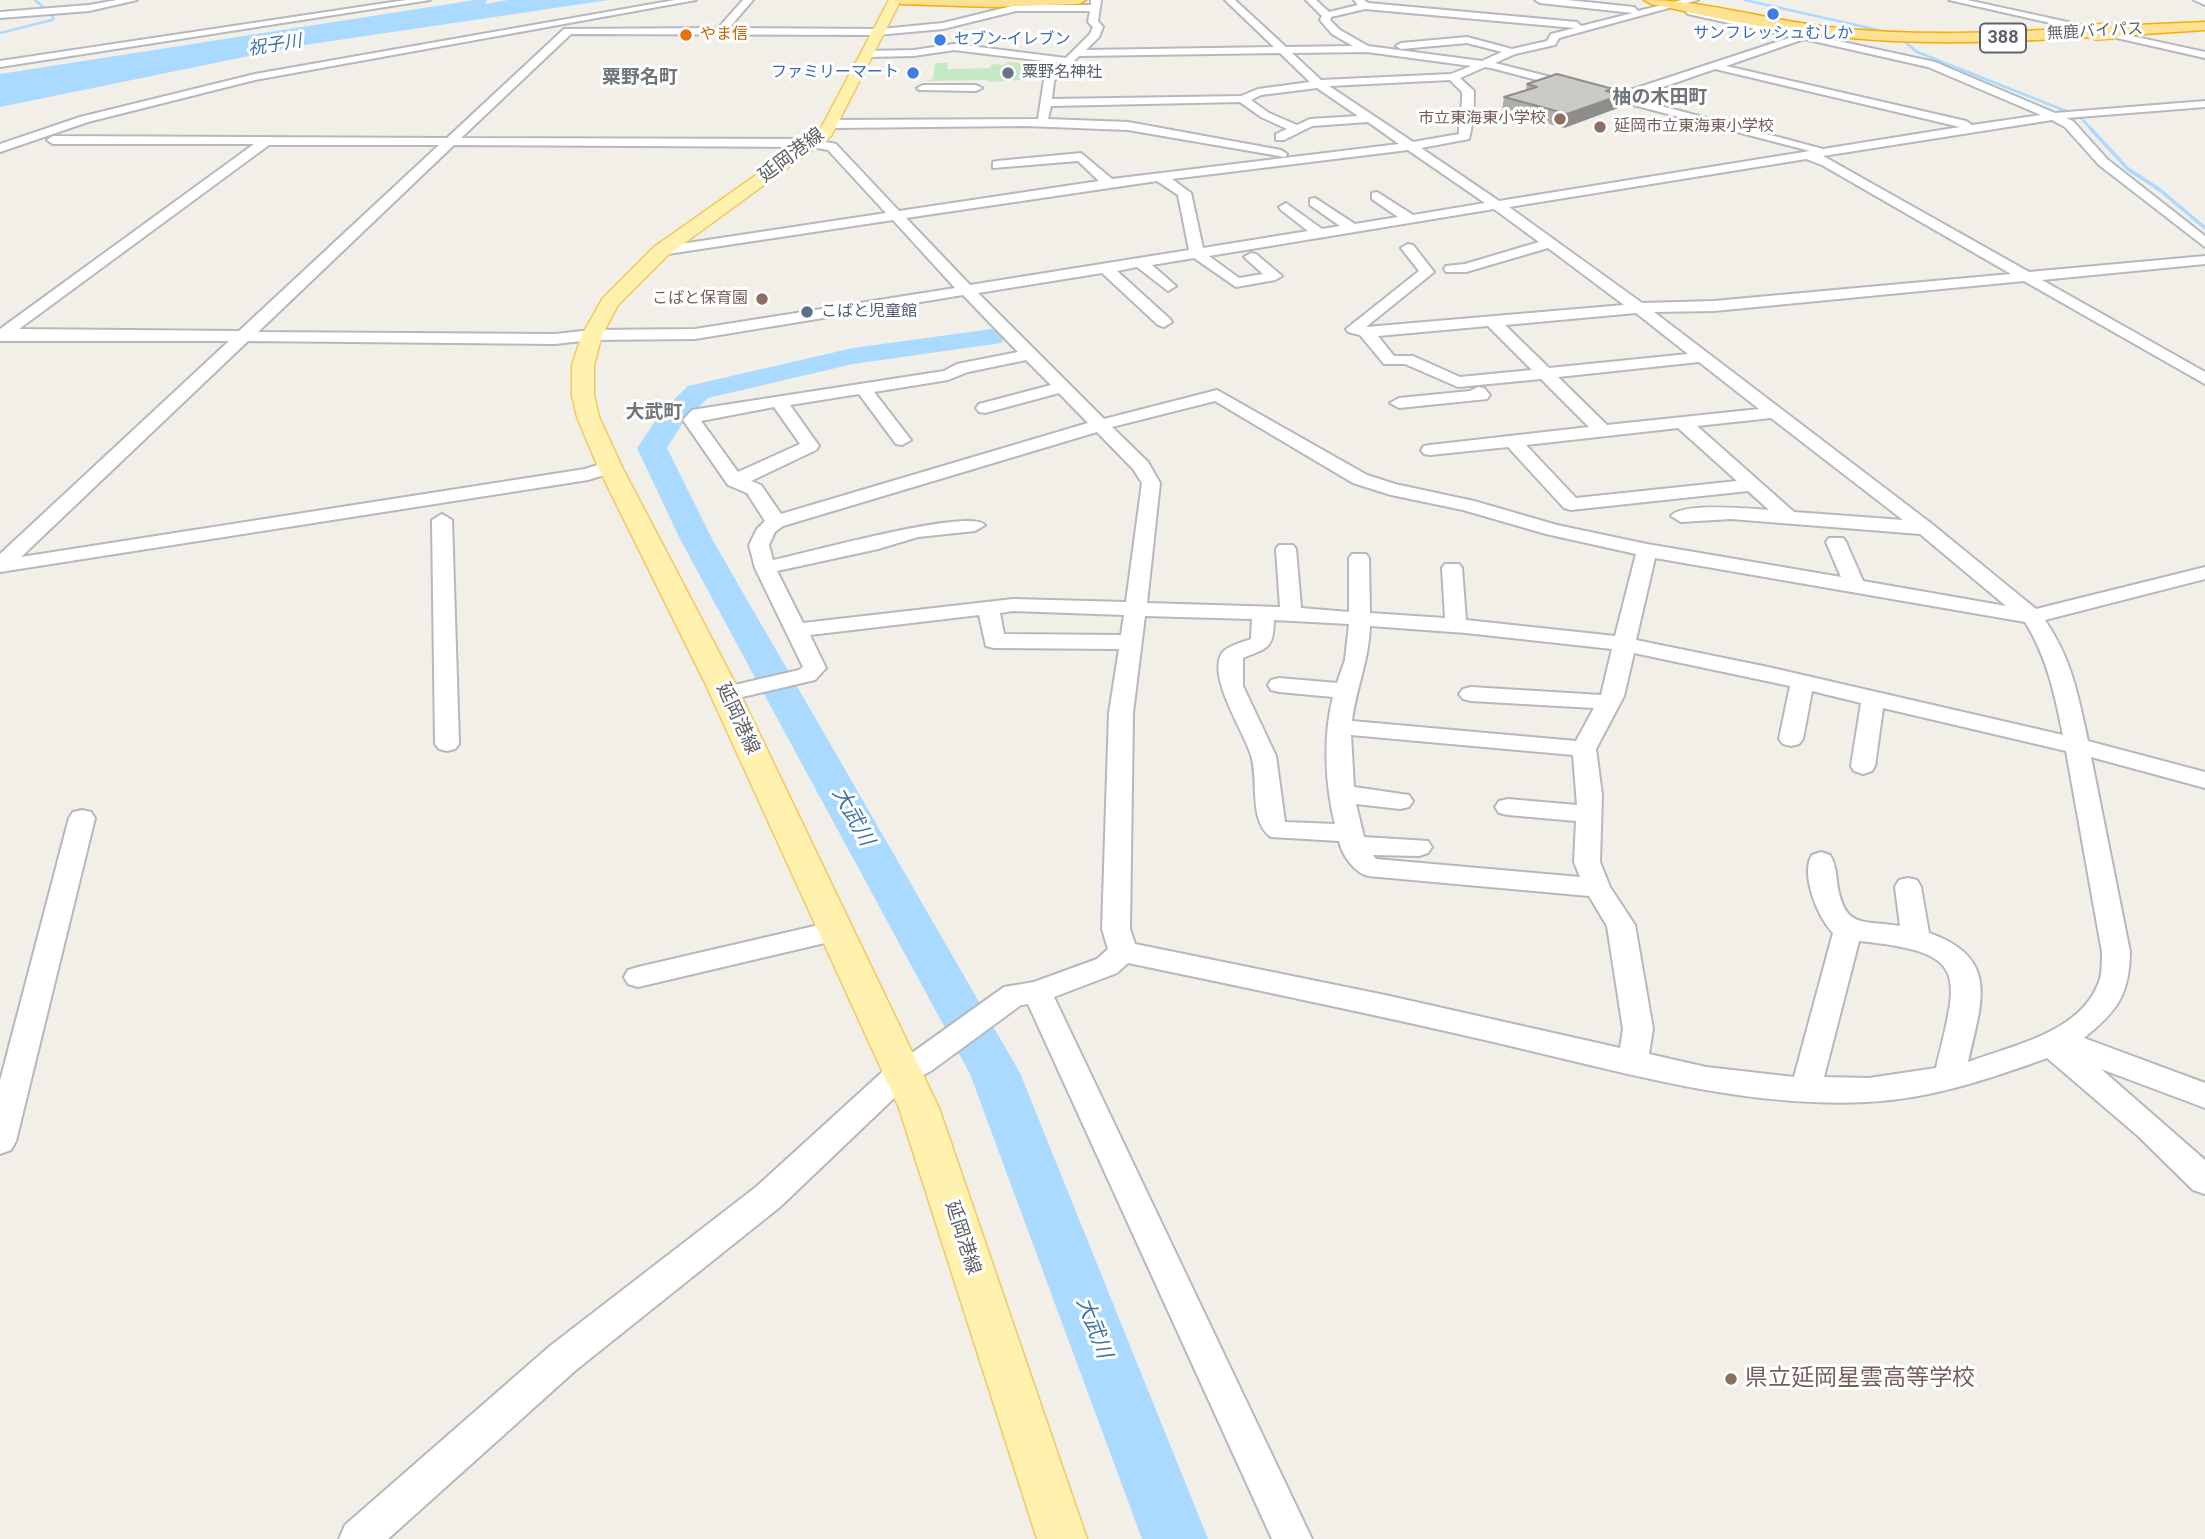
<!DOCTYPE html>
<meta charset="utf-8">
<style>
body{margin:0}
canvas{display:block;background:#f1efe8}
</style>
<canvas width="2205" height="1539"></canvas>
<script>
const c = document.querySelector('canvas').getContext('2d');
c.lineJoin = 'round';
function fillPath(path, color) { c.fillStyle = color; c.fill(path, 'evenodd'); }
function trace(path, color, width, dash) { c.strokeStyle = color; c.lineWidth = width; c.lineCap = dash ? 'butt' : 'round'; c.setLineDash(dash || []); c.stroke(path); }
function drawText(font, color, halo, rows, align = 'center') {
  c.font = font + ' Roboto,"Noto Sans JP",sans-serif'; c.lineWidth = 6; c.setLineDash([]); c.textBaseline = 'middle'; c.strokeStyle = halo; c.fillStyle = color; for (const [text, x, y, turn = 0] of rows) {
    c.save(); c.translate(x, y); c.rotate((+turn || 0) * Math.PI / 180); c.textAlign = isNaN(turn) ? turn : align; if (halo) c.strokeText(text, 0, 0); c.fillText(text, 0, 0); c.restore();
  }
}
fillPath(new Path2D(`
 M1008,62L1058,66L1047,78L990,82L987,80L925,81L933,79L935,63H947L948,69L990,68L992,64L1003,65Z`), '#c5e8c5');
fillPath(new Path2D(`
 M475,0H487L485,4L508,0H609L298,46L0,107V74Z`), '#aadaff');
trace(new Path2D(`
 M35,0L47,10
 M1745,0L1896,34L1917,52L2066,111
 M0,33L52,20L54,18L50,13
 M2081,118L2093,131`), '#aadaff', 2.5);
trace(new Path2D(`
 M2091,129L2128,169L2160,190L2205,228`), '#aadaff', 3.5);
fillPath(new Path2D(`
 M992,329L1001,331L1005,337L1001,343L853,364L708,398L684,421L667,448L712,539L1020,1073L1208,1539H1142L970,1074L680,539L637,448L663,410L688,386L853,348Z`), '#aadaff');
const minor = new Path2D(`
 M117,0H137L89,11L0,18V12L89,5Z
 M406,0H430L0,67V61Z
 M675,0H696L255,80L88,122L0,152V144L80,117L255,74Z
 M743,0H753L729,28L881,29L943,23L1016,5H1091V0H1101L1098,21L1103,27L1099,37L1086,50L1274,47L1225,0H1235L1286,47L1353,46L1332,34L1320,20L1322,16L1306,0H1316L1329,12L1358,5L1354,0H1364L1368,3L1577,22L1581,26L1633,13L1540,3L1535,0H1567L1634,7L1638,11L1682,0H1698L1559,38L1555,45L1515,54L1495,63L1618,94L1792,37L1688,14L1686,12L1691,9L1935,62L2055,113L2205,101V107L2066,118L2073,121L2107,159L2205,236V247L2099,165L2065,127L2052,120L1823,156L2029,272L2205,256V264L2042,280L2205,372V384L2024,281L1714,311L1654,312L1932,524L2036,609L2205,567V579L2045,620C2072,660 2078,695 2088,741L2205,772V788L2091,757L2130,952C2129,996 2117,1011 2084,1038L2205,1083V1108L2101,1069L2205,1160V1194L2193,1190L2138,1136L2047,1058C1989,1079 1930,1099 1867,1102C1743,1108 1622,1072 1502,1044C1378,1015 1253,989 1128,963L1117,973L1054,997L1312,1539H1272L1028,1004L1021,1005L931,1071L913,1080L780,1207L576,1370L388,1539H339L345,1525L550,1346L756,1187L891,1064L909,1055L1004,987L1034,982L1097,959L1108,949L1102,929L1109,713L1119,649L994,648L986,646L979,615L810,635L826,668L815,680L725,701L717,699L713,694L717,689L799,670L803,667L755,568L749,545L757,529L765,521L747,493L728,485L683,420L692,410L698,409L944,371L957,364L1018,352L963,295L695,339L592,340L555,344L248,341L21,557L585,469L610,461L619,467L617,471L588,480L0,572V554L229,341H0V329L254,144H53L47,140L53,136L447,138L564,29L718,28ZM1365,9L1575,28L1551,34L1547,41L1512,49L1467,37L1401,43L1396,46L1401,49L1467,43L1502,52L1482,61L1368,46L1340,30L1330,20L1331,17ZM1016,11H1090L1088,22L1093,27L1090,34L1066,58L954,44L914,50L867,51L862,54L867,57L914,56L954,50L1060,63L1044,80L1038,119L832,120L826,124L832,128L1025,126L1128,130L1285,157L1287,154L1281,150L1128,122L1048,119L1051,106L1240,102L1261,117L1287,129L1276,134V140H1284L1312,126L1368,122L1399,144L1112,179L1081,153L997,161L993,162V168L1078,161L1099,181L899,211L836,144L812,139L461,138L571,34L877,35L943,29ZM1804,39L1928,67L2041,115L1972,125L1966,121L1726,66ZM1367,52L1471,66L1451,74L1321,80L1292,53ZM1280,53L1310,82L1258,89L1241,96L1052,99L1054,81L1079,56ZM1485,67L1491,68L1810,151L1499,201L1421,148L1469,139C1473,124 1474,108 1474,91L1460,78ZM1715,69L1960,127L1823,149L1631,98ZM1450,80L1462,92C1463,107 1458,120 1459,134L1413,142L1329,86ZM1317,88L1358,116L1310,119L1297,125L1269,113L1251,100L1261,95ZM269,145H439L239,331L19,329ZM454,145L812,147L828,150L886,213L661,247L654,251L661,255L893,220L955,288L695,329L592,330L555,334L258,332ZM1408,150L1485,203L1413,215L1377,192L1372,193V199L1398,217L1355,224L1315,198L1310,199V205L1340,226L1322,229L1286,203L1279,207L1281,210L1308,231L1203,248L1191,193L1172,179ZM1806,159L1822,165L2011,274L1714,301L1642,303L1509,207ZM1157,181L1178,195L1189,250L970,285L906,218ZM1494,209L1539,242L1465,264L1446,266L1444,269L1446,272H1466L1548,248L1624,305L1366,327L1434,272L1413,245L1408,244L1401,248L1419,271L1346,329L1348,332L1360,335L1384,364H1405L1458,387L1541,379L1589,427L1430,445L1424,446L1421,450L1424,454L1430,455L1508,447L1564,508L1571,510L1748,491L1769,510C1750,509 1682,502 1671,516L1681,522L1731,519L1920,534L2006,606L1863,581L1846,542L1843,538H1829L1826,542L1841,577L1647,544L1557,525L1474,501L1395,484L1367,475L1217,390L1104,419L978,293L1102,273L1158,325L1164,327L1172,322L1170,319L1117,271L1137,267L1168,291L1176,286L1152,265L1194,258L1236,287L1275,280L1282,276L1256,254L1251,253L1244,257L1263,274L1239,278L1209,256ZM1636,313L1688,354L1549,368L1505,325ZM1488,326L1532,370L1460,377L1413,356H1394L1378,336ZM1026,360L1051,385L979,404L976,408L979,412L985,413L1059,393L1088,423L781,514L761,485L751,481L816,450L819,446L790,405L859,394L896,444L902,445L911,440L874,392L948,380L968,372ZM1699,362L1759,409L1607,425L1558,377ZM1215,401L1353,483L1391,495L1463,510L1546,534L1636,554L1615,636L1466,620L1462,568L1459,564H1445L1442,568L1445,618L1370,613L1369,558L1366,554H1352L1349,558V612L1301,608L1296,549L1293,545H1279L1276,549L1280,607L1147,603L1160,483L1148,462L1112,427ZM774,407L800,444L738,472L701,421ZM1771,418L1903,520L1794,512L1697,426ZM1678,428L1737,481L1576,498L1526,445ZM1097,432L1133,469L1142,483L1126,602L1013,599L803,623L777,571L878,549L918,537L975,531L985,525C971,507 803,554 773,560L769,545L775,532L783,526ZM1655,558L2025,622C2047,657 2055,695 2063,735L1768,667L1636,640ZM1013,611L1124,615L1121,635L1004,634L1000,613ZM1145,616L1252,619L1251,639C1243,642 1227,646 1222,653C1207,677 1244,731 1251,755C1259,780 1248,821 1271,837L1339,841C1342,855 1354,872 1368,876L1589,896L1607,926L1623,1029L1620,1048L1385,995L1135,944L1130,929L1133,713ZM1274,620L1349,624L1345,660L1337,683L1279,678L1271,680L1268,685L1271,690L1279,692L1333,697C1323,736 1325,784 1335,824L1285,822L1276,756L1243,686V658C1269,647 1273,649 1274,620ZM1370,626L1466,633L1612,649L1601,695L1471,687L1463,689L1459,694L1463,699L1471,701L1594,708L1576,741L1352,721C1356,688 1369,660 1370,626ZM1634,653L1790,686L1779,739L1783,744L1791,746L1799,744L1803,739L1812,691L1861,703L1851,766L1854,771L1863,774L1872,771L1875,766L1883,708L2066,751L2102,952C2102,961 2102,971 2100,979C2083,1032 2014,1045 1968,1062C1981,1003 2001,958 1929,933L1921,887L1917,880L1908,878L1899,880L1895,887L1900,926C1861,920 1844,929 1837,882C1836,872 1835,863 1830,855L1821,852L1812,855C1800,874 1818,918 1833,933L1794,1077L1706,1067L1649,1054L1653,1029L1635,925L1610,887L1600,862L1602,795L1596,749L1624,696ZM1351,735L1573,755L1577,805L1508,799L1499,801L1495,807L1499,813L1508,815L1576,821L1574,862L1580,877L1376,859L1373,855L1419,856L1428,853L1432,847L1428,841L1364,837L1356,804L1400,809L1409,807L1413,801L1409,795L1354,787ZM1859,941C1970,952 1959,973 1936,1068L1869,1078L1824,1077Z
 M1949,0H1967L2205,52V58Z
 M2194,0H2205V5Z
 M923,85H976L982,88L976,91L919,90L917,88Z
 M1478,387L1484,388L1490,395L1487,399L1399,408L1390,403L1399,398L1470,391Z
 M442,514L452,520L459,744L455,749L447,751L439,749L435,744L432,520Z
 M82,810L91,812L95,818L16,1141L11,1150L0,1154V1081L69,818L73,812Z
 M836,921L846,924L850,931L846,938L638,987L628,984L624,977L628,970L638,967Z`);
const major = new Path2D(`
 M889,0H901L831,136L668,255L618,305L602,335L594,365V395L599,417L622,467L735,683L939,1108L1087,1539H1037L899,1108L705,683L598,467L577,417L572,395V365L582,335L603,298L654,247L820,130Z`);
const highway = new Path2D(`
 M894,0H1086L1079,4L992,7L901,4Z
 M1644,0C1705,0 1767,20 1828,27C1916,37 2005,33 2094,27L2102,32L2094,37C2006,42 1919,46 1831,36C1770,30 1711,17 1651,4Z
 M2205,22V30L2113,36L2105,31L2113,26Z`);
trace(minor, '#b5b8bc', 4);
trace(major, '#f2c960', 3);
trace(highway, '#f9ab00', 3);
fillPath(minor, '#fff');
fillPath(major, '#fff2af');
fillPath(highway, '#fde293');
const highwayBridge = new Path2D(`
 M2094,32L2113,31`);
trace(highwayBridge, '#f9ab00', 18, []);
trace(highwayBridge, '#fde293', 16);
fillPath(new Path2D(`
 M1527,84L1612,93L1621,95L1618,108L1564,128L1502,111L1504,97L1526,90Z`), '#afaea9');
fillPath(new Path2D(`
 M1613,89L1611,98L1621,95L1618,108L1564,128L1567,114L1606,91Z`), '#8f8d8a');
const building = new Path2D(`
 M1557,74L1613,89L1606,91L1621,95L1567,114L1504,97L1537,87L1527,84Z`);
fillPath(building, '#cccac5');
trace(building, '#8f8d8a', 2);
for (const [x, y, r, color] of [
 [1773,14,7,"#3f7fe0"],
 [686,35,7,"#e8710a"],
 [940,40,7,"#3f7fe0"],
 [913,73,7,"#3f7fe0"],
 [1008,73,7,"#6b7280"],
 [1560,119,7,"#8d6e63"],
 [1600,127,7,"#8d6e63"],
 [762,299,7,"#8d6e63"],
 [807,312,7,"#5c6f8a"],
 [1731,1379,7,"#8d6e63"]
]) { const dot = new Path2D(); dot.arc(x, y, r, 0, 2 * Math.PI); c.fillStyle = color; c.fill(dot); trace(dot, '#fff', 2.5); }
drawText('16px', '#5f6368', '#fff', [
 ["無鹿バイパス",2095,32,-3]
]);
drawText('16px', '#366cbe', '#fff', [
 ["サンフレッシュむしか",1773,34],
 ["セブン-イレブン",954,40,"left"],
 ["ファミリーマート",899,73,"right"]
]);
drawText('16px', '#c56008', '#fff', [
 ["やま信",700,35]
], 'left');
drawText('16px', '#5b616d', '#fff', [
 ["粟野名神社",1022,73]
], 'left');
drawText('16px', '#785e54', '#fff', [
 ["市立東海東小学校",1546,119],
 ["延岡市立東海東小学校",1614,127,"left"],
 ["こばと保育園",748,299]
], 'right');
drawText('16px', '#4e5e75', '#fff', [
 ["こばと児童館",821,312]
], 'left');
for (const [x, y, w] of [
 [2003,38,46]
]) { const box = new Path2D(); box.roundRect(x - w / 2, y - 14.5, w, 29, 5); c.fillStyle = '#fff'; c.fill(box); trace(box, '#5f6368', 2); }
drawText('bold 18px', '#5f6368', null, [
 ["388",2003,38]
]);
drawText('italic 18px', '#4174aa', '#fff', [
 ["祝子川",275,46,-9]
]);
drawText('bold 19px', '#70757a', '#fff', [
 ["粟野名町",640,78],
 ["柚の木田町",1660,98],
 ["大武町",654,413]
]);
drawText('19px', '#5f6368', '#fff', [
 ["延岡港線",792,156,-37],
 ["延岡港線",737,719,65],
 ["延岡港線",962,1238,72]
]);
drawText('italic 21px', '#4174aa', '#fff', [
 ["大武川",852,817,61],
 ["大武川",1093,1328,69]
]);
drawText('23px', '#785e54', '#fff', [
 ["県立延岡星雲高等学校",1745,1379]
], 'left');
</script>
